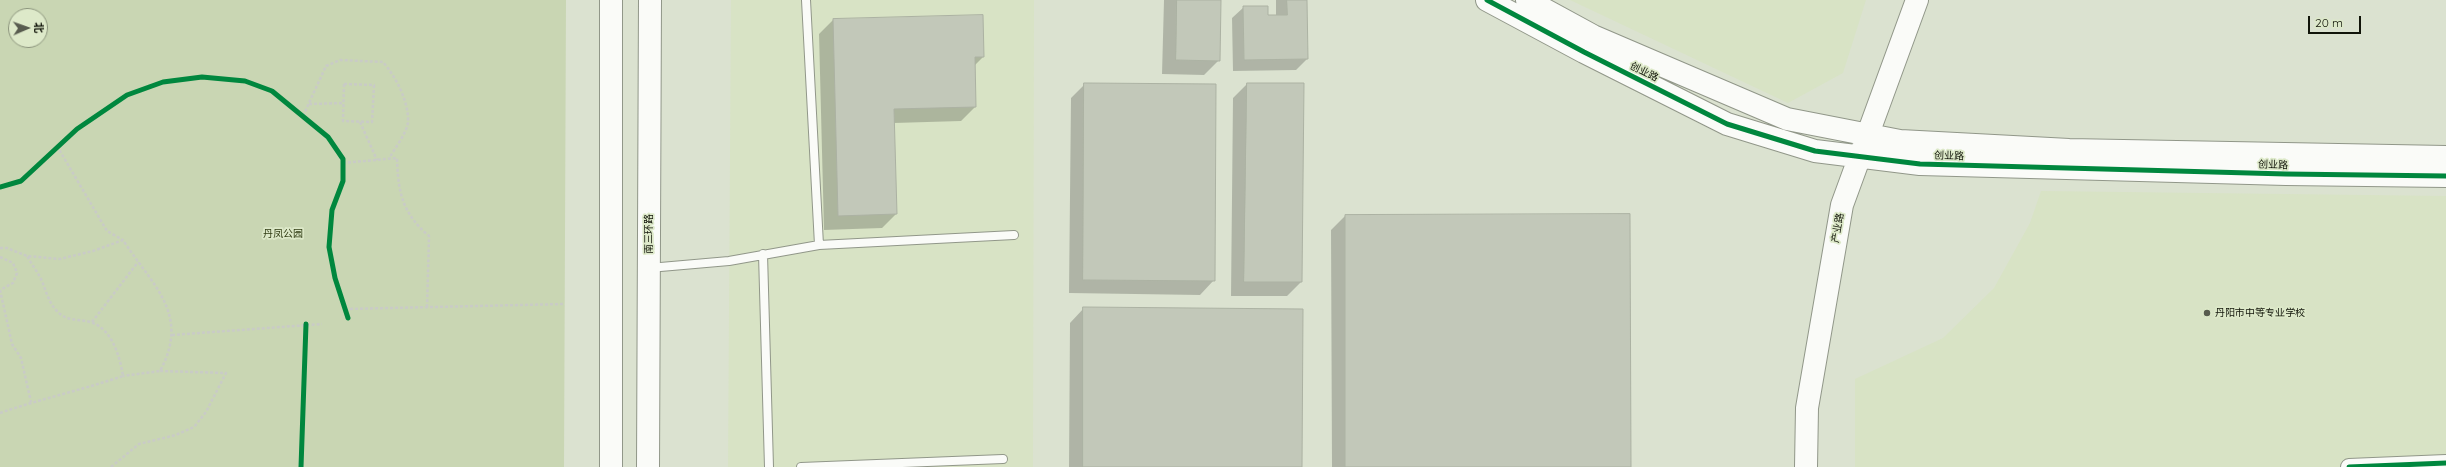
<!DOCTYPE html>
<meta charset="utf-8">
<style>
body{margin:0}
#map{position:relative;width:2446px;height:467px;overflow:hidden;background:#dbe2d0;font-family:Quicksand,"Noto Sans SC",sans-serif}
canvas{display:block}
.north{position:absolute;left:8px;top:8px;width:40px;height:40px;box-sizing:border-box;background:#dde9c9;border:1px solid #8b947c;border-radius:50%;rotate:88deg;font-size:11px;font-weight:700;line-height:16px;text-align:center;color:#111409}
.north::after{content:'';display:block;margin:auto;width:14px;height:18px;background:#585c4f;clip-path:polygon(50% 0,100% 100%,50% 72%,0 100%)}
.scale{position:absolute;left:2308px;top:16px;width:53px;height:18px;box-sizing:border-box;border:2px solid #111409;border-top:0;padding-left:5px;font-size:12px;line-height:14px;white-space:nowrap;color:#111409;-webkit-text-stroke:3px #dde9c9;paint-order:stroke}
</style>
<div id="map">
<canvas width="2446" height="467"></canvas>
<div class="north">北</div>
<div class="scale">20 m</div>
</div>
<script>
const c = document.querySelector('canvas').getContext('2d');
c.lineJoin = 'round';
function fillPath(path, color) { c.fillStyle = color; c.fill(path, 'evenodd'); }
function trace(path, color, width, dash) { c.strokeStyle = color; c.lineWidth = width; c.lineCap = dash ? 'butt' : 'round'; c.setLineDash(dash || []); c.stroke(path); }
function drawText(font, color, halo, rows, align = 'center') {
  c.font = font + ' Quicksand,"Noto Sans SC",sans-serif'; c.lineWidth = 3.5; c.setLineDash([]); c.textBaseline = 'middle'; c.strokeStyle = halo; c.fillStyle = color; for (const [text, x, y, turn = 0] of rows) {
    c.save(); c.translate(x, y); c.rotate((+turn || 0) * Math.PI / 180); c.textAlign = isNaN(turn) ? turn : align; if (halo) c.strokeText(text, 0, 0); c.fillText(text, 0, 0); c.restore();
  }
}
fillPath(new Path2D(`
 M731,0H1034L1033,467H728Z
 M1570,0H1866L1843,73L1788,103Z
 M2041,191L2446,196V467H1855V379L1943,338L1994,288L2030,223Z`), '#d8e3c5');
fillPath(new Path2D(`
 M0,0H566L564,467H0ZM16,16H40V40H16Z`), '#c9d6b3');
fillPath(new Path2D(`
 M1164,0H1220L1219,60L1204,75L1162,74Z
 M1276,0H1306L1307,59L1296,70L1233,71L1232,18L1244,7L1267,16H1276Z
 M833,20L983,57L974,66L975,107L961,121L894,123L896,214L882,228L824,230L819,34Z
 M1085,84L1214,280L1200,295L1069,293L1071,98Z
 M1247,84L1301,282L1287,296H1231L1233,98Z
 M1345,216L1630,467H1332L1331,230Z
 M1084,308L1301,467H1069L1070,323Z`), '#0003');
const building = new Path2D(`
 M1177,0H1221L1220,61L1176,60Z
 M1287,0H1307L1308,59L1244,60L1243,6H1268V15H1287Z
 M983,15L984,57H975L976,107L894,109L897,214L838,216L833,19Z
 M1084,83L1216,84L1215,281L1083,280Z
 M1247,83H1304L1302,282H1244Z
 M1630,214L1631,467H1345V215Z
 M1083,307L1303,309L1302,467H1083Z`);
fillPath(building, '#c2c8b9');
trace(building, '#acb2a3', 1);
const lane = new Path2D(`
 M806,0L819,245
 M763,254L769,467
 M649,268L729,261L819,245L1014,235
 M801,467L1003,459`);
const street = new Path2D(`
 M2349,467L2446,463`);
const secondary = new Path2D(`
 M1487,0L1584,52L1727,124L1815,151L1920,164L2286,174L2446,176
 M1527,0L1593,36L1787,119L1900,141L2069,150L2446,157
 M611,467V0
 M648,467L650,0
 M1806,467L1807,408L1842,205L1917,0`);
trace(lane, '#919789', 10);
trace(street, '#919789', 18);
trace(secondary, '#919789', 24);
trace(new Path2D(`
 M344,84L374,85L372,122L343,121Z
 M309,104L344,103
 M303,116L326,66L340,60L383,62C396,77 409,102 408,122C407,133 394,149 389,159
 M360,122L377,160
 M57,146L107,231L123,240
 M343,163L397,158C398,192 402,213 429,236L427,308
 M0,248H7L27,256L60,259L93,251L123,240C152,285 191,314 160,371L123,376
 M0,257L13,263L17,273L13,283L0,290
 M0,290L12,344L21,358L31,402
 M345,309L565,304
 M92,322L138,262
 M172,335L322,324
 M0,413C40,399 82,390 123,376C120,357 112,328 90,322C79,319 66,321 58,312C48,303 46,289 40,277C36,270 31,263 27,256
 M111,467L139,444L176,435L194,427L206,412L226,373L160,371`), '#c9cbc6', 2.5, [3, 2]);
trace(lane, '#fafbf8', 8);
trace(street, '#fafbf8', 16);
trace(secondary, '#fafbf8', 22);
trace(new Path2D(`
 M1487,0L1584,52L1727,124L1815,151L1920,164L2286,174L2446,176
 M0,187L21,181L77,129L127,95L163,82L202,77L245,81L272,91L328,137L343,159V181L332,210L329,247L335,278L348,318
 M301,467L306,324
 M2349,467L2446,463`), '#00873e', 5);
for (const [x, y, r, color] of [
 [2207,313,4,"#585c4f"]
]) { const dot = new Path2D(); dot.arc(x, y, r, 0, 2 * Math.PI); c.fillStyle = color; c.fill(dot); trace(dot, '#dde9c9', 1.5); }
drawText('10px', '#111409', '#dde9c9', [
 ["创业路",1644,72,26],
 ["创业路",1949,156,2],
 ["创业路",2273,165,2],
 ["产业路",1838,228,-80],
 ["南三环路",649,234,-90]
]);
drawText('10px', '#2f3b12', '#dde9c9', [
 ["丹凤公园",283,234]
]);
drawText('10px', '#111409', '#dde9c9', [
 ["丹阳市中等专业学校",2215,313]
], 'left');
</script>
